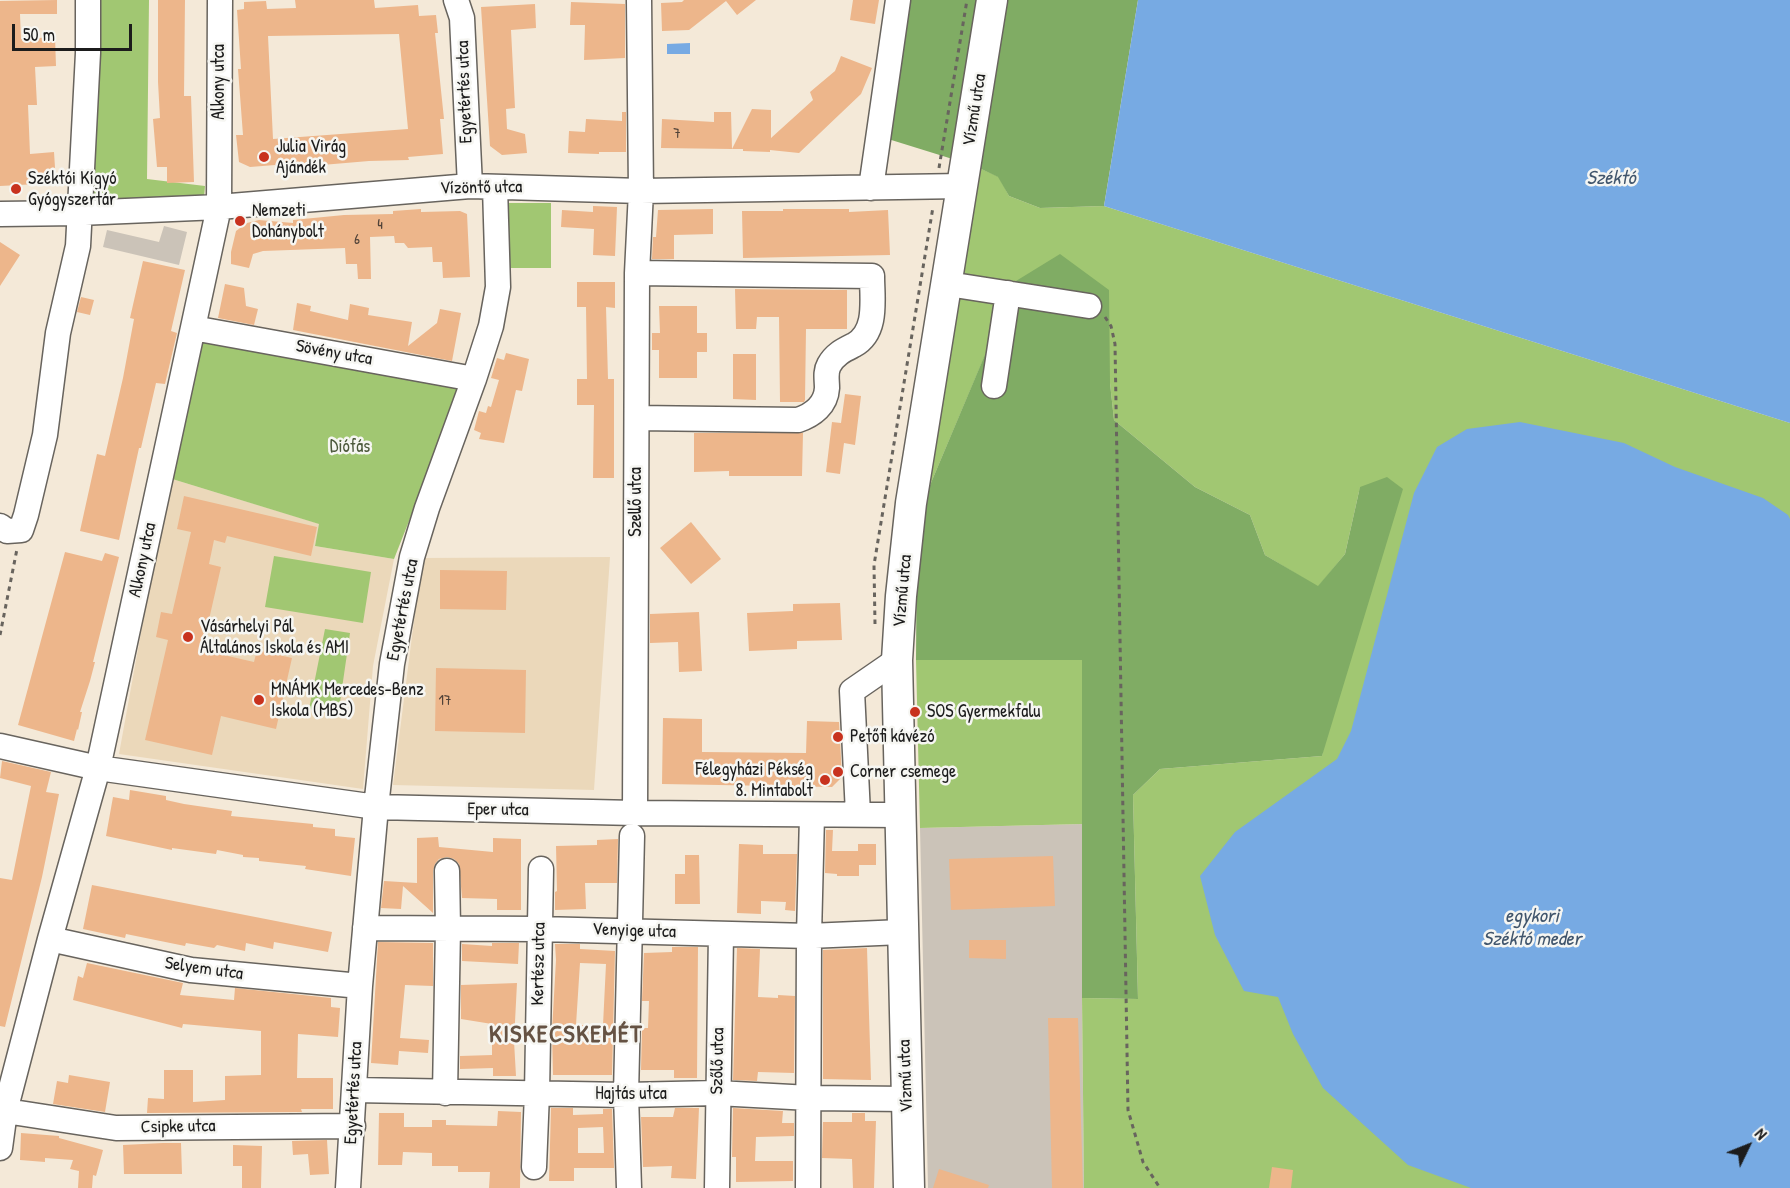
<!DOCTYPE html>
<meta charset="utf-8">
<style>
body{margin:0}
#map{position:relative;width:1790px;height:1188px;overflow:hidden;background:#f4e9d8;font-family:"Patrick Hand",sans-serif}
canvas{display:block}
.north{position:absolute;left:1718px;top:1116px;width:60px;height:60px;-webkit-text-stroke:4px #f6f6f2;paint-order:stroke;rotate:47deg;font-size:16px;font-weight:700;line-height:24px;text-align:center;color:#1c1c1c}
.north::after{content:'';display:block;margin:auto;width:21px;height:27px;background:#1c1c1c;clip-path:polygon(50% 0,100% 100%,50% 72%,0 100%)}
.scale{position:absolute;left:12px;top:24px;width:120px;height:27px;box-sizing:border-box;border:3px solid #1c1c1c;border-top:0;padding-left:8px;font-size:18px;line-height:21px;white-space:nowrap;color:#1c1c1c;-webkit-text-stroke:4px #f6f6f2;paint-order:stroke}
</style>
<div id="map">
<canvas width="1790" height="1188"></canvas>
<div class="north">N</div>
<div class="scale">50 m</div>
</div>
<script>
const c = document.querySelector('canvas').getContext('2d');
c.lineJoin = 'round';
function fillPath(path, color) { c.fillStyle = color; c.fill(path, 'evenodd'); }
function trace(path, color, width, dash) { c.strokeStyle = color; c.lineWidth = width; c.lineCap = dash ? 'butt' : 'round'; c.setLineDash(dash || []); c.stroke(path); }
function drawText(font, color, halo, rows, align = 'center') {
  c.font = font + ' "Patrick Hand",sans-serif'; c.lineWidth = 5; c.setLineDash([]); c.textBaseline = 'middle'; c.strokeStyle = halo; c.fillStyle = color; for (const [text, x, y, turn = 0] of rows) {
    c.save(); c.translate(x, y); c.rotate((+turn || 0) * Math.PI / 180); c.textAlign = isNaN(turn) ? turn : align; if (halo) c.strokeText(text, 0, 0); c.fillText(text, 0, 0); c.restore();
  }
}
fillPath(new Path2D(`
 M169,478L320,524L315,546L394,559L373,666L363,789L119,754Z
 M610,557L594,790L393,785L422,558Z`), '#ebd8ba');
fillPath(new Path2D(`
 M164,226L187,232L179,265L103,247L107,230L159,242Z
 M1083,824L1082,998L1084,1188H928L920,828Z`), '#cbc3b8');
fillPath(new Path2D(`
 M98,0H149L147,179L205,186L204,198L92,201Z
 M975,166L999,177L1009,196L1040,208L1104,206L1790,423V1188H1084L1082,998L1138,999L1133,795L1160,769L1322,756L1360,487L1345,554L1318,587L1265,555L1250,515L1195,487L1114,420L1110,383L1016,282L917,516Z
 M508,203H551V268H508Z
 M197,331L462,387L394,559L315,546L319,524L169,478Z
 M274,556L371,572L363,623L265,607Z
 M325,629L350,633L338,716L309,709Z
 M1082,659L1083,824L920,828L916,660Z`), '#a1c772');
fillPath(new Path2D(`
 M895,0H1138L1104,206L1040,208L1009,196L998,177L975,166L872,134Z
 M1060,254L1109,290L1110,383L1114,420L1195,487L1250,515L1265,555L1318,586L1345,554L1360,487L1387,477L1403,489L1322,756L1160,769L1133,795L1138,999L1082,998V660H916L917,516L1016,281Z`), '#80ac64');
fillPath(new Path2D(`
 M1138,0H1790V423L1104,206Z
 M690,43V54H667V44Z
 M1520,422L1624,443L1675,467L1763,498L1788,515L1790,519V1188H1471L1408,1165L1323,1088L1293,1034L1278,997L1244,991L1215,935L1200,876L1235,832L1337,759L1351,731L1414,493L1437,447L1467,429Z`), '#77aae3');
fillPath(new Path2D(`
 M57,0V14H20L21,39L55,37L56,66L35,67L37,105H28L30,154L54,152L56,183L0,186V1Z
 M158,0H185L184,96H191L194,182L167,183V167H157L153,119L160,118L158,82Z
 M295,0H374L375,8L418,5L419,16L436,15L438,33H435L444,119H440L443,154L408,157L409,160L369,161L275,169V165L250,167L239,162L236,135H243L238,69H241L237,10L244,9V2L266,1L267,9L296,8ZM399,34L408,129L273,139L268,36Z
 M684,0H756L737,15L726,1L689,30L662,31L661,3L682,2Z
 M853,0H879L875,24L850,20Z
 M571,2L625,4V58L584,60L585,25H570Z
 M535,4L536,28L511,30L515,108L506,109L507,129L525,134L527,153L502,155L490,146L481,7Z
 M841,56L872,68L861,94L799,153L770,150V152L743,151V149H732L752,109L771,110V138L813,100L810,92L835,71Z
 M622,112H626V152H599V154L568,153L569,131L585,132L586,119L622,121Z
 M714,112H731L732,149L661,148L662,119L714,122Z
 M593,206L617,207L615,256L593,255L594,229L561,227L562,210L593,212Z
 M421,209V212L460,211L467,214L470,277L443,278L442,262H433L432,247L408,248L404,243H395L394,236L370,237L371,279H358L357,264H346L345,248L263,251L253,254L249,268L231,264V252L236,231L247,223L259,220L293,223V220L344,215L393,214V211Z
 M713,209V234L674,235V259H652L653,237H656L658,210Z
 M783,209H849V212L888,210L890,255L743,258L742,211H783Z
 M0,242L20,255L0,286Z
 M143,261L185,270L171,331L177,333L165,384L156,383L141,448H139L119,540L80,531L97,454L105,456L123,378L134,319L130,318Z
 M577,282H615V308L606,307L608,379H614V478H593L594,405H577V379H587L586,307H577Z
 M225,284L244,288L246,306L258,309L254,325L218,318Z
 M735,289L847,290V329H806L805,400L804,402H780L779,317H757L756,329H736Z
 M81,297L94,300L90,315L77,312Z
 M297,303L311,306L310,311L348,320L350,304L369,308L368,315L412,322L408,346L437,323L440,309L461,313L452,361L293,330Z
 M659,306H697V333H707V352H697V378H659V350H652V333H660Z
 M506,353L529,359L522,391L516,390L504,443L479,439L481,433L474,430L479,411L486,413L488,406L491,407L499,380L491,378L497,358L504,360Z
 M733,354H756V400L733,399Z
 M845,394L861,396L855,445L844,443L840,474L826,472L832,422L841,423Z
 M694,433H803L802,476H729V471L694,472Z
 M184,496L317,527L311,556L227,536L225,543L214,540L209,564L221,567L202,650L254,662L257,650L292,658L276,729L221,716L212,755L145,740L168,640L156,637L161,612L172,614L191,532L177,529Z
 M691,522L721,559L691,584L660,548Z
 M65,552L102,561L105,553L119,557L93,662H95L90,681L80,712H82L78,730L77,729L74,741L18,725Z
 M440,570L507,571L506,610L440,609Z
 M840,603L842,640L797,641V649L749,651L747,613L793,611V604Z
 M699,612L702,671L679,672L678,642L650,643V614Z
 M436,668L526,670L525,733L435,731Z
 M663,718L702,719V752L806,753L807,721L839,722L842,777L832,787L662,784Z
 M2,761L51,772L46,792L59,794L42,877L5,1027L0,1026V878L12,880L31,786L0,778Z
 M130,790L166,796V800L184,804L232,811L231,816L313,824V827L335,829V836L355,838L351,876L305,869L306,866L259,861V858L243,857V855L217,850L216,854L172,848V850L106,836L113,797L129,800Z
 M826,830H833L832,851H858V844H876V865H859V876H837V874L825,873Z
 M438,837L439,847L493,852V838L521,839V910H497V899L462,898L459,864L454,859L447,857L439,859L435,864L433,871V913L403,886L401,909L381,908L384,881L417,883V838Z
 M618,839L617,883H585L586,909L555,910V892L557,891L556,846L597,845V840Z
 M739,844L763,845V854H797L795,911L785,910L786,902L761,901V914L737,913Z
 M685,855H699L700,904H675V874H685Z
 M1053,856L1055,906L951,910L949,859Z
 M92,885L332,932L328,952L274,942L273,949L246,943L245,951L217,945L214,948L186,943L185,946L126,934L125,938L83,929Z
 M969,940H1006V959L969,958Z
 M378,942L433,943V986L405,985L400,1038L429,1040L428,1053L399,1051L398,1065L371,1063Z
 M492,943H519L518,964L462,961V944L492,946Z
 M555,944H580V949L615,951L612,1075H553L552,1031L556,960ZM580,963L606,964L603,1025H576Z
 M672,947H698L697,1078H674V1070H641L642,1028H648L649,1001H642L644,953L672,952Z
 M737,948L760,949L758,997L778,998V995L795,996L794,1073L758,1072L757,1081L733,1080Z
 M867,948L871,1080L823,1079V950Z
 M87,963L183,983L180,995L234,1000L235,988L331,998V1007L340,1008L338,1037L298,1034L297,1078H333V1109H301L302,1112L147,1113L148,1098L164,1099V1070H193V1102L225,1100V1076L261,1075V1031L183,1024L182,1028L73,1000L78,976L83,978Z
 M517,983L514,1041L516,1076H493V1068L460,1069V1056L492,1055V1024L461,1019V985Z
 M1048,1018H1078L1083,1188H1052Z
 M69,1075L110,1082L105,1112L53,1104L57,1081L68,1083Z
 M551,1108H573V1115L603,1114V1109H612L614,1168H574V1181H549ZM603,1127L604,1153H578V1128Z
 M675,1108H699L696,1179L671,1178L672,1166L643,1167L641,1117H673Z
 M733,1108L783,1111L782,1123H794V1136L756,1137L755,1161H793V1181L736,1182V1157H732Z
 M498,1111L521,1112L520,1188H489L490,1172H458V1166H432V1153L403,1152L402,1165H378L379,1113H404V1127H432V1120H446V1125L497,1126Z
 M852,1113H865V1121H876L874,1188H853L852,1159L822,1158L823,1122H852Z
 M21,1133L59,1136V1138L103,1150L96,1176L93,1175L92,1188H78L79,1171L70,1169L73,1160L45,1158V1162L20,1160Z
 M327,1140L329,1174L310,1175L308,1154L293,1155L292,1141Z
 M163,1143H181L182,1174H124L123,1145Z
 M233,1145L262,1146L261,1188H242V1166H233Z
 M1272,1167L1293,1170L1291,1188H1269Z
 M939,1169L989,1185L988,1188H933Z`), '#edb68b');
const minor = new Path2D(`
 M456,0L462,18L470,186
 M871,188L898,0
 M0,214L79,213L219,207L470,186L641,191L963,186
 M637,273L872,276C872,299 878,332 854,345C844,350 835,354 829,365C825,372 827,380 827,388C826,405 813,415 798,420L637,418
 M948,284L1089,306
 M193,328L474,379
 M994,386L1008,293
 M0,526L7,531L21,530L26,515L45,435L58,333L78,246L88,53V0
 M0,746L98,768L376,807L635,813L901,815
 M635,813L637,273L641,191L639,0
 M858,814L852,691L897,660
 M365,928L539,929L809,936L902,932
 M50,939L191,970L360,986
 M354,1090L626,1095L717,1093L810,1098L907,1099
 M445,1093L448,928L447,871
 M0,1110L116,1128L353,1126
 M0,1148L5,1111L50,939L98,768L219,207L220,0
 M534,1167L537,1093L541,869
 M348,1188L360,986L376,807L392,664L412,557L427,508L474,379L491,326L498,287L495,187
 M629,1188L626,1095L632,836
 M717,1188L721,934
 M808,1188L809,936L812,815`);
const major = new Path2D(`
 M909,1188L897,660L901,596L911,503L992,0`);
trace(minor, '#68645e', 27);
trace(major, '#68645e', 33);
trace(new Path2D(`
 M939,168L967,0
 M1105,317L1111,326L1115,344L1128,1110L1143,1162L1160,1188
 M875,624L874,565L933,207
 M0,635L17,549`), '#68645e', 3, [4.5, 4.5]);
trace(minor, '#fff', 24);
trace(major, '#fff', 30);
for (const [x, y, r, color] of [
 [264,157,6,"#c8321e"],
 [16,189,6,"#c8321e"],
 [240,221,6,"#c8321e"],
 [188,637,6,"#c8321e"],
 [259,700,6,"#c8321e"],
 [915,712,6,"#c8321e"],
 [838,737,6,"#c8321e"],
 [838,772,6,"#c8321e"],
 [825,780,6,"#c8321e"]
]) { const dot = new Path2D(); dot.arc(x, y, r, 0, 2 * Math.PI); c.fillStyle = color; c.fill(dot); trace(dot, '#f6f6f2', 2); }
drawText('15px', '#504238', null, [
 ["7",677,134],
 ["4",380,225],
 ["6",357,240],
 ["17",445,701]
]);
drawText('18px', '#1c1c1c', '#f6f6f2', [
 ["Alkony utca",219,82,-90],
 ["Egyetértés utca",465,92,-92],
 ["Vízmű utca",975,110,-81],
 ["Vízöntő utca",481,188,-1],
 ["Sövény utca",334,353,10],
 ["Szellő utca",636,502,-90],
 ["Alkony utca",143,560,-78],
 ["Vízmű utca",903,591,-85],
 ["Egyetértés utca",403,610,-79],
 ["Eper utca",498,810,1],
 ["Venyige utca",634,931,2],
 ["Kertész utca",539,964,-89],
 ["Selyem utca",204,969,8],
 ["Szőlő utca",718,1061,-89],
 ["Vízmű utca",906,1076,-92],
 ["Egyetértés utca",354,1093,-87],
 ["Hajtás utca",631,1094],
 ["Csipke utca",178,1127,-1]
]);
drawText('18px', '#1c1c1c', '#f6f6f2', [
 ["Julia Virág",276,147],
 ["Ajándék",276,168],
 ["Széktói Kígyó",28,179],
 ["Gyógyszertár",28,200],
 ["Nemzeti",252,211],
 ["Dohánybolt",252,232],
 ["Vásárhelyi Pál",200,627],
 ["Általános Iskola és AMI",200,648],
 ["MNÁMK Mercedes-Benz",271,690],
 ["Iskola (MBS)",271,711],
 ["SOS Gyermekfalu",927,712],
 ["Petőfi kávézó",850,737],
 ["Félegyházi Pékség",813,770,"right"],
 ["8. Mintabolt",813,791,"right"],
 ["Corner csemege",850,772]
], 'left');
drawText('18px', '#4b583a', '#f6f6f2', [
 ["Diófás",350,447]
]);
drawText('italic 20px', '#40556c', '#f6f6f2', [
 ["Széktó",1611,179],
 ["egykori",1532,917],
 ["Széktó meder",1532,940]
]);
c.letterSpacing = '1.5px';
drawText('bold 24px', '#655243', '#f6f6f2', [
 ["KISKECSKEMÉT",566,1036]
]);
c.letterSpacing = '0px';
</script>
